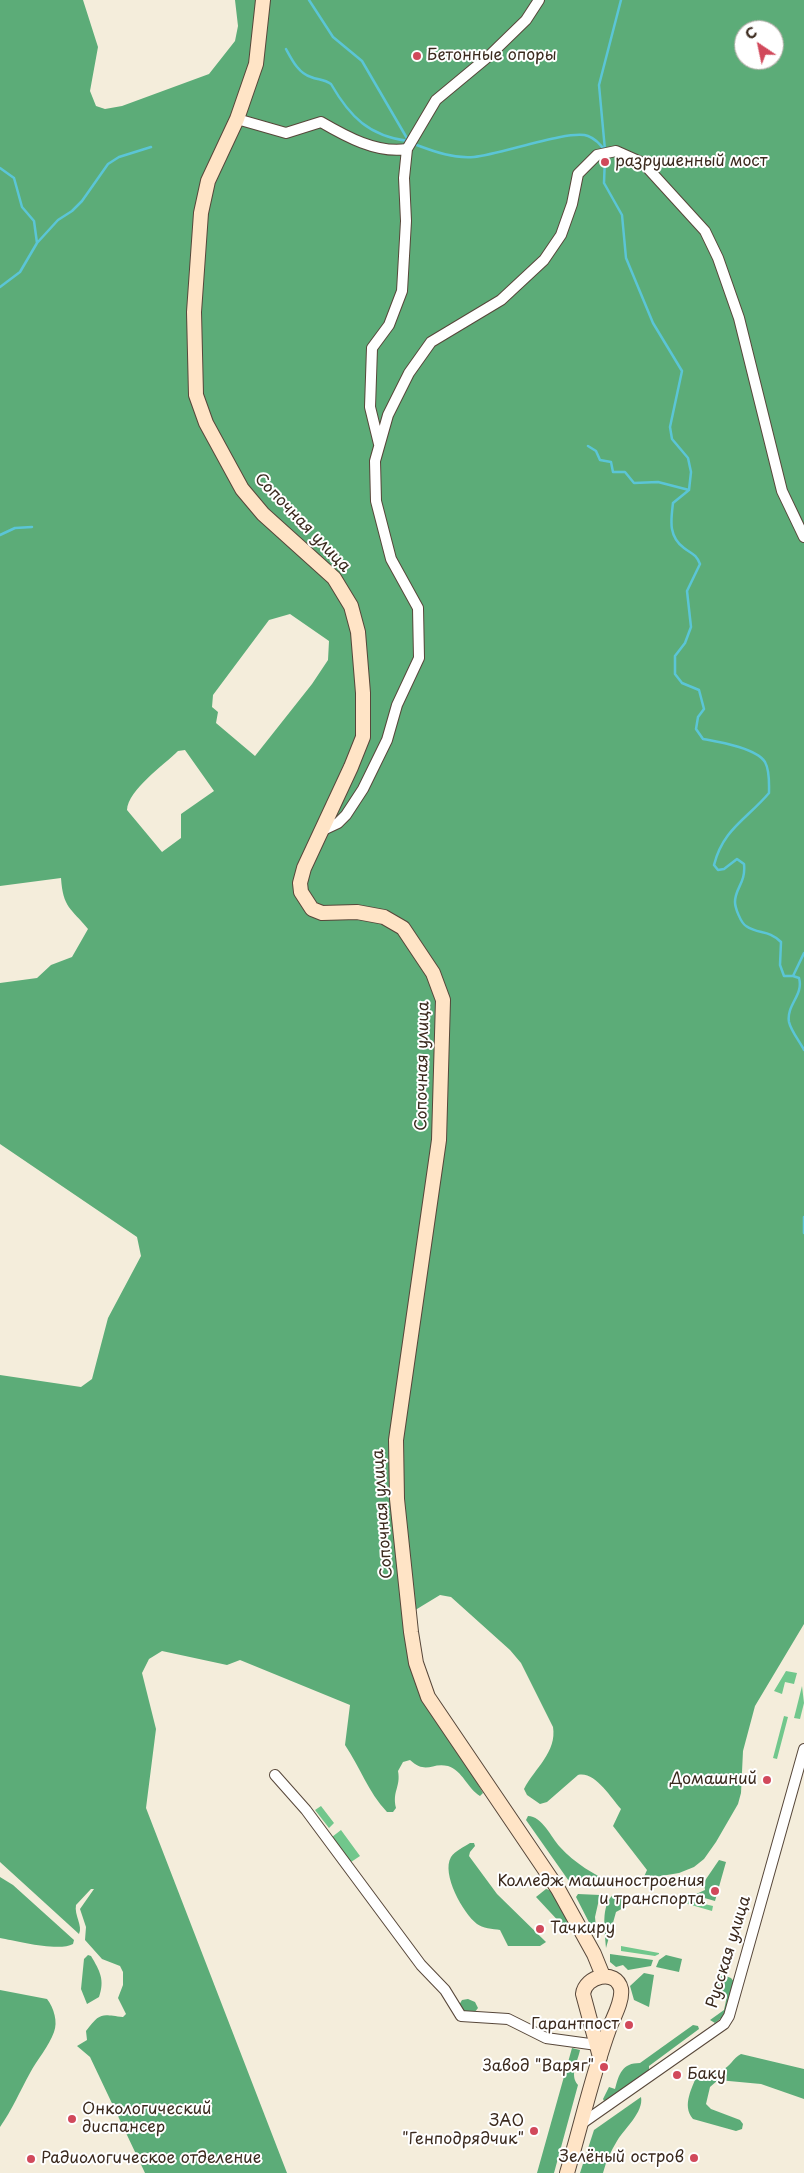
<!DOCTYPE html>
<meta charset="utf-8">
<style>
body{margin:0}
#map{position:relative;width:804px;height:2173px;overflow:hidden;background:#f4eddb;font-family:"Playpen Sans",sans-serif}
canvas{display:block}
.north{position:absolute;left:734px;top:20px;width:50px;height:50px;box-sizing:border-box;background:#fff;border:1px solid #b1aaa5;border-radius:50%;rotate:326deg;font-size:14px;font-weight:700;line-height:20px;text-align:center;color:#3b2a1e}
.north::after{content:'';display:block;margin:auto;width:18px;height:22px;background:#d1495b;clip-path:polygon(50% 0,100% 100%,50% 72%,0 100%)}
</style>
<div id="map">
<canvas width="804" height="2173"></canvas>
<div class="north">С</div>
</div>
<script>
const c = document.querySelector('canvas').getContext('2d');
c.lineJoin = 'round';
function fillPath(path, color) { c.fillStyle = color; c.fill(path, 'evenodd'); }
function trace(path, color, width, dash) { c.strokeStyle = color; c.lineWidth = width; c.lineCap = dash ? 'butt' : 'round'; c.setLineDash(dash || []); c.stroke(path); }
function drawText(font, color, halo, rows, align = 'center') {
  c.font = font + ' "Playpen Sans",sans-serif'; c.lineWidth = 4; c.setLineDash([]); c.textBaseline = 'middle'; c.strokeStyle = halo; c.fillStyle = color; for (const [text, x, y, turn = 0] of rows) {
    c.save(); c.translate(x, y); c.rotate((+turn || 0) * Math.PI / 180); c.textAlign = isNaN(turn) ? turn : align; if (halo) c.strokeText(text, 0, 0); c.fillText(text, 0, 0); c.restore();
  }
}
fillPath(new Path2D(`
 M786,1671L797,1673L794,1684L785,1682L782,1694L774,1691Z
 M802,1686L804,1703L800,1719L794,1718Z
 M784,1716L788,1717L777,1759L773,1758Z
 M321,1806L334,1823L329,1828L315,1810Z
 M341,1830L360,1856L351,1862L332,1837Z
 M679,1898L713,1906L712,1911L674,1900Z
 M621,1946L659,1953V1954L655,1956L621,1951Z`), '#71c78c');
fillPath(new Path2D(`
 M0,0H83L98,47L90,91L96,106L105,109L122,106L209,74L235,41L238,26L235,0H804V1624L755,1706L743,1751L741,1793L738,1804L716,1842L704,1859L694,1867L679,1873L643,1879L647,1870L613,1826L621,1809C610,1797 595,1771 578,1775L547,1802L540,1804L527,1795L524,1789C535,1768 557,1752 553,1727L521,1663L510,1650L451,1597L440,1595L412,1612L413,1669L483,1793L480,1796C468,1789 462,1770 448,1766C431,1762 427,1775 410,1760L403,1762L398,1771C401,1787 392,1791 396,1808L393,1812H387C368,1792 360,1767 345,1745L350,1705L240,1660L227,1665L162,1651L149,1659L142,1673L156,1729L146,1808L287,2173H145L90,2057L77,2046L87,2040L86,2031C101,2011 102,2015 123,2017L126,2014L118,1998L123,1985V1972L120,1966L102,1959L85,1940L86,1927L80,1909L94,1889H91L76,1905C74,1915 83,1926 79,1934L0,1862V1375L81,1387L92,1379L108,1318L141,1256L137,1237L0,1144V983L37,978L51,965L72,957L88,929C71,908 63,908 61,878L0,886ZM744,30H774V60H744ZM290,614L329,641L328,660L312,684L255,756L216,723L218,712L212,707L213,695L269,620ZM185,750L214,791L181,814V838L162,852L127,810C128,790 164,765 178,751Z
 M528,1816C542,1816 551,1837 560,1847C574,1863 595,1875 614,1884H571L526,1820Z
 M470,1843H474L475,1846L470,1852L469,1856L497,1894L546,1942L540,1946H508L500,1930C493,1929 482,1928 477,1924C463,1913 441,1874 451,1857C455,1851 464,1847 470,1843Z
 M719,1860L726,1862L715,1901L694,1895L705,1890L704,1882Z
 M0,1877L13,1885L74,1940L73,1944C59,1952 17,1941 0,1938Z
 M546,1889C556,1890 568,1914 567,1924L563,1926L536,1897Z
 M578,1894L600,1895L595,1917L597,1938L576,1897Z
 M614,1894L625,1898L627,1906L616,1912L606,1948C605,1932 600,1905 614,1894Z
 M610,1954L653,1960L651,1966L628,1970L623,1965L616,1967L610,1962Z
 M88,1955L91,1956C100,1971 105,1980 99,1997L87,2004L81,1989L84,1959Z
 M666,1955L682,1959L679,1972L656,1967L659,1960Z
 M644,1973L654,1975L649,2007L634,2000L630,1986Z
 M723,1975L731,1978L735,1983L724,2016L715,2023L710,2020L724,2010L727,1996L721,1994L722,1989L716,1987L719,1976Z
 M0,1990L47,1999C54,2008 58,2022 54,2032C49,2046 37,2060 30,2073C20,2091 12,2110 0,2127Z
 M468,1999L475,2002L478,2008L474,2013L466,2014L459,2005L462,2000Z
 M693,2025L698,2026L699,2029L649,2066V2071L604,2101L603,2099L609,2087L615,2089C619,2074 622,2063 640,2063Z
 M572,2048L580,2050C578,2061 569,2075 578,2085L554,2173H537Z
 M741,2054L804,2069V2099L761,2084L718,2080L710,2087L706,2104L711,2109L740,2120L743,2124L742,2129L736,2131L693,2119C681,2105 693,2087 698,2072C706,2068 714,2072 722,2070C730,2067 733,2058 741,2054Z
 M641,2097C644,2112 624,2129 617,2141C611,2151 606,2161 603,2173H580L594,2130Z`), '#5cac78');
trace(new Path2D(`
 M309,0L333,37L362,61L408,140
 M286,49C292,60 299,74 311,77C318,80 324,79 331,84C350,117 369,136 408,141
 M414,144C433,151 453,159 474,157C499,155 570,129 588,136C596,139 601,145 605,151
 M605,150L599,85L621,0
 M605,156L604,183L622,215L626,258L653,323L682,371L670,427L672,439L688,458L691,472L689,490L673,503C671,520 668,536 684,548C692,554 696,554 700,564L687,591L691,627L685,643L675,656V674L682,683L699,690L704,709L698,717L696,729L703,739C719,742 756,748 765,762C770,771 769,784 769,793C747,819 723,829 714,865L718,870L724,869L737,859L744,864C746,883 735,888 735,902C735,908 741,923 746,926C759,935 768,929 781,942L780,965L784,976H793
 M0,168L14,178L22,207L34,221L37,243
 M0,287L20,272L37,243L58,220L72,211L82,201L108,164L119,157L151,147
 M588,446L596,451L600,460L611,462L613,472H625L634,483L658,482L689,490
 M0,535L15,528L32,527
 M804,953L793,976L799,978C804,995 786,1005 789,1022C791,1031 800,1042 804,1050
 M804,1217V1233`), '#5bc5d6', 2.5);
const minor = new Path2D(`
 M237,119L286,133L321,122C345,136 377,154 407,149
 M379,444L370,407L372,348L389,325L402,291L406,221L404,178L407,149L436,100L489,56L526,20L539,0
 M321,831L338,823L346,815L363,789L387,740L397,705L419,658L418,608L391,559L376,501L375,461L388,415L409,373L431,342L501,300L544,260L561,235L572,204L578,174L597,155L616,151L643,163L705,231L718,258L739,318L782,491L804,537
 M275,1775L306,1810L421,1965L445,1990L461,2016L508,2019L546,2038L597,2045
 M581,2124L724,2024L729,2016L804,1749`);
const secondary = new Path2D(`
 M263,0L256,64L237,119L208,181L201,213L194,312L196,395L206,423L242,489L263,514L334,578L351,606L358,632L363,693V737L351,767L304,868L300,883L301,892L312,909L322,913L357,912L384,917L403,928L433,973L443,1000L439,1140L396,1440L397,1499L411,1632L416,1663L428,1697L558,1889L594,1954L603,1976
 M567,2173C581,2126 592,2076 609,2029C613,2018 623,2001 621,1989C616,1968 585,1976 583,1994L600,2057`);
trace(minor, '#57473a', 12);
trace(secondary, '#57473a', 16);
trace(minor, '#fff', 10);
trace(secondary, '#ffe4c6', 14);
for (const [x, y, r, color] of [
 [417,56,5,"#d1495b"],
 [605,162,5,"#d1495b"],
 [767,1780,5,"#d1495b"],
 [715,1891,5,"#d1495b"],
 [540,1929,5,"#d1495b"],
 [629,2025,5,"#d1495b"],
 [604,2067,5,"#d1495b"],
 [677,2075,5,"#d1495b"],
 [72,2119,5,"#d1495b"],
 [534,2131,5,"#d1495b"],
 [694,2158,5,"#d1495b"],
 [31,2159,5,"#d1495b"]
]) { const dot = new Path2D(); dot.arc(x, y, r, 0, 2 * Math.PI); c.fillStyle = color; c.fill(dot); trace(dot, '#fff', 2); }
drawText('16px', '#3b2a1e', '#fff', [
 ["Бетонные опоры",427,56],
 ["разрушенный мост",615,162],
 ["Домашний",757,1780,"right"],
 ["Колледж машиностроения",705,1882,"right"],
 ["и транспорта",705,1900,"right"],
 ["Тачкиру",550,1929],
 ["Гарантпост",619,2025,"right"],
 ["Завод \"Варяг\"",594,2067,"right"],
 ["Баку",687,2075],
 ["Онкологический",82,2110],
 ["диспансер",82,2128],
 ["ЗАО",524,2122,"right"],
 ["\"Генподрядчик\"",524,2140,"right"],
 ["Зелёный остров",684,2158,"right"],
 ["Радиологическое отделение",41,2159]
], 'left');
drawText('16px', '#3b2a1e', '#fff', [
 ["Сопочная улица",302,523,46],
 ["Сопочная улица",423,1066,-89],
 ["Сопочная улица",383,1514,-94],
 ["Русская улица",729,1952,-73]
]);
</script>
